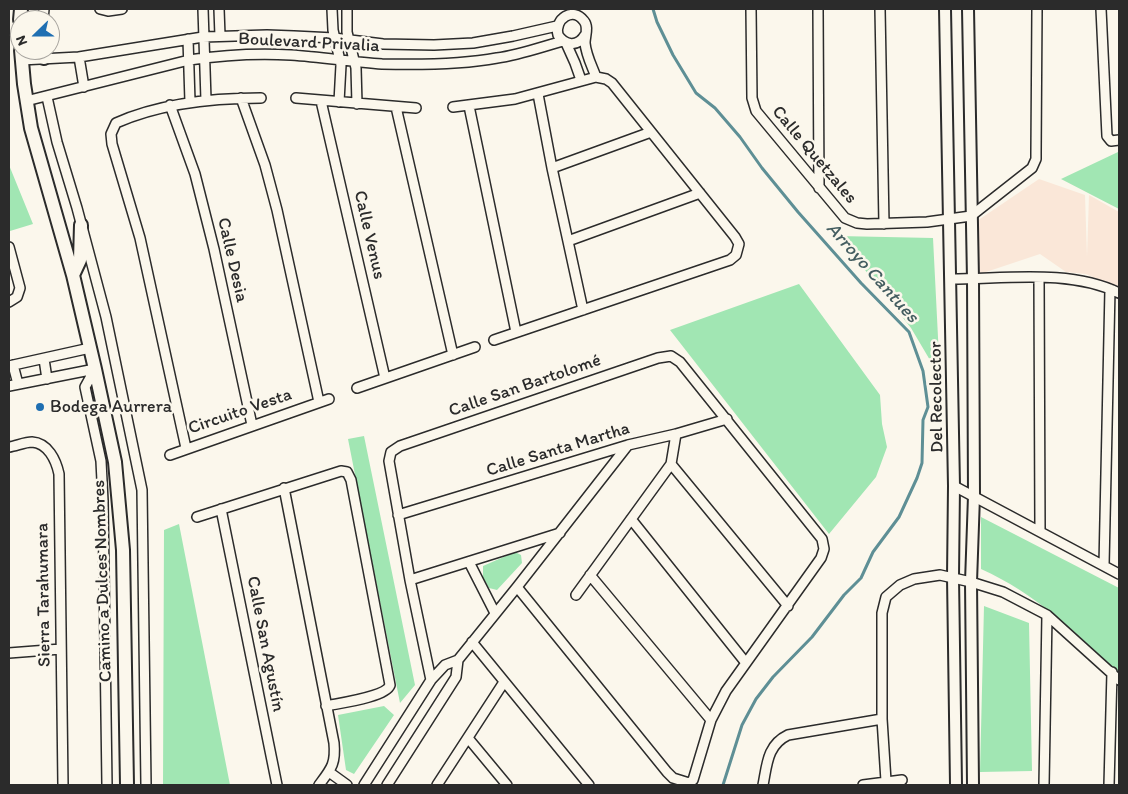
<!DOCTYPE html>
<meta charset="utf-8">
<style>
body{margin:0}
#map{position:relative;width:1128px;height:794px;overflow:hidden;background:#fbf7ec;font-family:Itim,sans-serif}
canvas{display:block}
.frame{position:absolute;inset:0;border:10px solid #2b2b2b;pointer-events:none}
.north{position:absolute;left:10px;top:10px;width:50px;height:50px;box-sizing:border-box;background:#fbf7ec;border:1px solid #a8a59f;border-radius:50%;rotate:248deg;font-size:14px;font-weight:700;line-height:20px;text-align:center;color:#2b2b2b}
.north::after{content:'';display:block;margin:auto;width:18px;height:22px;background:#1f6fb2;clip-path:polygon(50% 0,100% 100%,50% 72%,0 100%)}
</style>
<div id="map">
<canvas width="1128" height="794"></canvas>
<div class="frame"></div>
<div class="north">N</div>
</div>
<script>
const c = document.querySelector('canvas').getContext('2d');
c.lineJoin = 'round';
function fillPath(path, color) { c.fillStyle = color; c.fill(path, 'evenodd'); }
function trace(path, color, width, dash) { c.strokeStyle = color; c.lineWidth = width; c.lineCap = dash ? 'butt' : 'round'; c.setLineDash(dash || []); c.stroke(path); }
function drawText(font, color, halo, rows, align = 'center') {
  c.font = font + ' Itim,sans-serif'; c.lineWidth = 5; c.setLineDash([]); c.textBaseline = 'middle'; c.strokeStyle = halo; c.fillStyle = color; for (const [text, x, y, turn = 0] of rows) {
    c.save(); c.translate(x, y); c.rotate((+turn || 0) * Math.PI / 180); c.textAlign = isNaN(turn) ? turn : align; if (halo) c.strokeText(text, 0, 0); c.fillText(text, 0, 0); c.restore();
  }
}
fillPath(new Path2D(`
 M1039,179L1085,195L1087,257L1089,195L1119,212V289L1086,274L1066,272L1040,254L980,274L974,223Z`), '#fae7d8');
fillPath(new Path2D(`
 M1119,152V209L1061,179L1118,152Z
 M9,165L33,224L10,231L9,230Z
 M838,236L933,238L940,377L911,328Z
 M799,284L880,395L882,424L887,447L876,477L829,534L670,330Z
 M364,436L415,685L400,703L348,439Z
 M981,517L1119,588V674C1076,632 1036,594 981,569Z
 M179,524L230,785H163L164,530Z
 M515,552L521,555L522,563L497,590L489,588L483,578V566Z
 M984,606L1029,623L1032,771L980,772Z
 M384,706L394,715L354,774L346,770L338,715Z`), '#a1e6b3');
trace(new Path2D(`
 M653,9L657,22L673,55L696,93L715,108L740,137L762,168L798,212L861,283L909,332L923,371L928,407L923,420L922,463L917,478L899,517L873,552L861,578L844,595L812,637L773,677L756,699L742,725L723,785`), '#5e8f95', 3);
const minor = new Path2D(`
 M100,9L108,11L122,9
 M203,9L206,100
 M219,9L220,36
 M332,9L333,30L341,65L339,102
 M347,9V32L356,68L357,104
 M751,9L752,98L756,111L845,218L857,223L867,224L927,222L971,216L1032,168L1036,159V153L1037,9
 M818,9L819,188
 M880,9L884,224
 M1101,9L1107,136L1111,141L1119,140
 M43,20L44,9
 M585,35C578,47 565,46 558,35C554,19 573,6 584,21C589,27 585,36 585,43C586,55 592,66 596,77
 M188,39L190,102
 M566,43L575,63L581,80
 M79,57L84,87
 M21,60L79,57L203,37L267,35L294,36L334,38L383,44L434,45L473,43L513,36L557,26
 M538,94L552,168L583,310
 M47,97L57,142L77,208L106,317L142,490L146,785
 M241,98L265,165L277,210L319,402
 M296,98L416,108
 M26,101L189,60C223,55 257,53 291,55C322,57 352,62 382,64C420,65 459,65 497,58C519,55 541,47 563,41
 M321,101L385,378
 M170,105L195,174L214,249L252,425
 M469,106L516,332
 M396,107L453,355
 M453,107L515,99L596,77L606,79L612,83L735,237L739,244L736,255L730,260L494,340
 M552,168L651,132
 M568,241L700,193
 M9,247L20,288L17,297L9,302
 M1039,278L1040,531
 M951,279C1006,279 1069,269 1119,293
 M44,359L47,379
 M13,365L18,384
 M9,366L90,348
 M95,369L85,387L101,461L103,501L107,785
 M9,386L95,369
 M357,388L475,347
 M9,447C16,446 25,442 32,442C48,443 56,460 59,474L63,785
 M186,448L140,238L112,144L111,134L116,123C161,103 212,98 261,98
 M170,455L329,399
 M671,464L788,606
 M954,486L1119,574
 M284,488L334,743C336,764 331,769 319,785
 M221,509L277,785
 M398,515L628,445L676,434L727,419
 M197,517L341,471L347,472L351,480L390,685C386,697 340,703 326,706
 M631,519L746,663
 M469,562L495,613
 M1104,565L1110,289
 M590,575L711,720
 M410,580L560,533
 M576,595L671,464L676,434
 M472,642L589,785
 M9,653L61,649
 M431,680L410,580L389,461L391,452L400,446L658,358L671,356L680,362L822,539L824,549L821,558L726,691L711,720L693,780L689,783L673,778L667,772L517,587
 M468,738L507,785
 M329,772L347,785
 M886,781L882,719V613L886,597L900,585L914,579L940,575L971,582L1003,592L1047,615L1119,680
 M364,785L431,680L445,665L458,660L517,587L628,445
 M387,785L456,677L458,660
 M437,785L504,682
 M763,785C767,765 767,745 788,735L882,719
 M863,785L902,780
 M1044,785L1047,615
 M1109,785L1112,672`);
const tertiary = new Path2D(`
 M945,9L954,486L953,577L956,785
 M968,9L973,279L974,496L971,582L973,785`);
const secondary = new Path2D(`
 M20,20L21,9
 M21,50L24,84L31,128L73,275L95,369L115,462L123,550L127,785
 M39,50L44,58
 M73,275L80,260L81,225`);
trace(minor, '#2b2b2b', 12);
trace(tertiary, '#2b2b2b', 14);
trace(secondary, '#2b2b2b', 16);
trace(minor, '#fbf7ec', 9);
trace(tertiary, '#fbf7ec', 10);
trace(secondary, '#fbf7ec', 12);
for (const [x, y, r, color] of [
 [40,407,5,"#1f6fb2"]
]) { const dot = new Path2D(); dot.arc(x, y, r, 0, 2 * Math.PI); c.fillStyle = color; c.fill(dot); trace(dot, '#fbf7ec', 2); }
drawText('18px', '#2b2b2b', '#fbf7ec', [
 ["Boulevard Privalia",309,43,3],
 ["Calle Quetzales",814,155,50],
 ["Calle Venus",369,235,77],
 ["Calle Desia",232,260,77],
 ["Calle San Bartolomé",525,386,-19],
 ["Del Recolector",937,397,-91],
 ["Circuito Vesta",240,412,-19],
 ["Calle Santa Martha",558,450,-17],
 ["Camino a Dulces Nombres",103,581,-92],
 ["Sierra Tarahumara",44,595,-91],
 ["Calle San Agustín",265,644,79]
]);
drawText('18px', '#2b2b2b', '#fbf7ec', [
 ["Bodega Aurrera",50,407]
], 'left');
drawText('italic 19px', '#445d60', '#fbf7ec', [
 ["Arroyo Cantues",872,273,48]
]);
</script>
